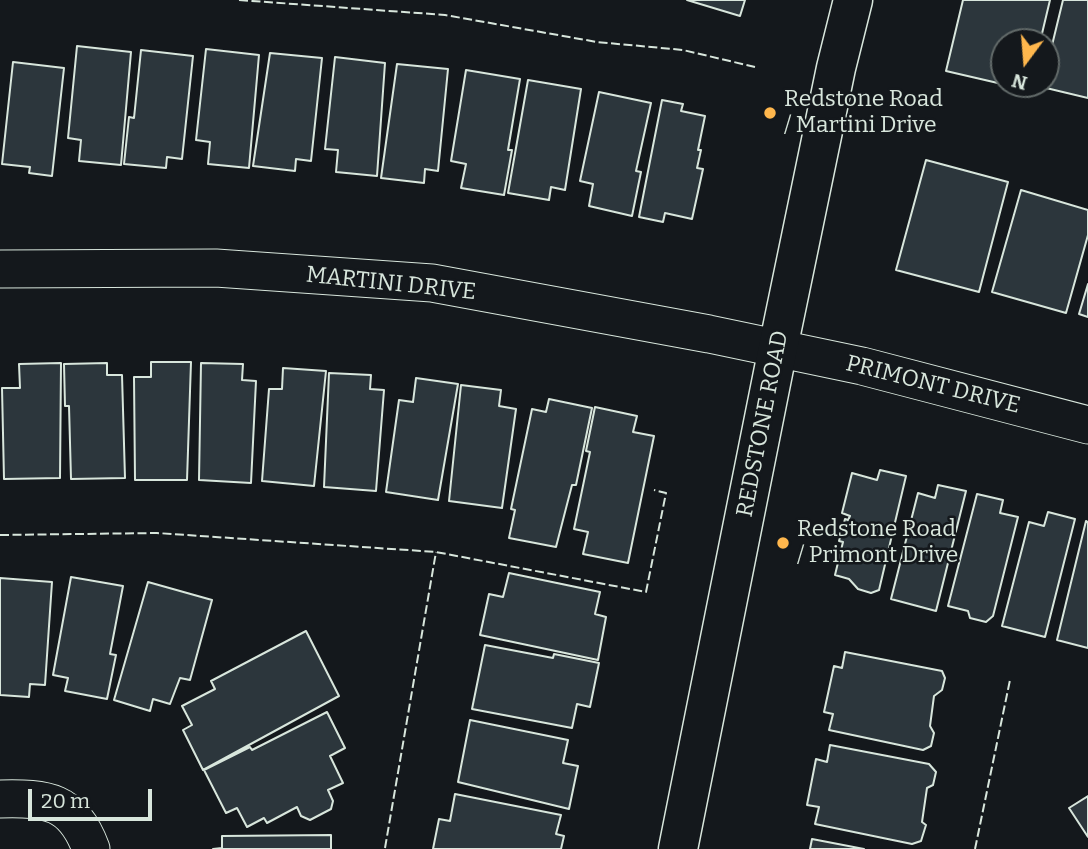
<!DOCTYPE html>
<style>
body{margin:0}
#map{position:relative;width:1088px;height:849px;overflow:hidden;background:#14181c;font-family:Bitter,serif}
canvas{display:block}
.north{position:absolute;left:990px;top:28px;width:70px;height:70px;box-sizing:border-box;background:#14181c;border:2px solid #626a69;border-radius:50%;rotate:196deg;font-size:19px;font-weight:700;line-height:28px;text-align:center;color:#d8e6dc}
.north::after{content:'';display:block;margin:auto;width:24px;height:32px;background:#ffb74d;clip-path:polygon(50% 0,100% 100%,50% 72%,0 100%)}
.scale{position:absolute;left:28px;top:789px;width:124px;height:32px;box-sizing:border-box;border:4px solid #d8e6dc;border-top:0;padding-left:9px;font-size:21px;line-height:24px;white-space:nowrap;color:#d8e6dc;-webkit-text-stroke:5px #14181c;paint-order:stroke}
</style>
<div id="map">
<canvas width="1088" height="849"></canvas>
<div class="north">N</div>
<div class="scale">20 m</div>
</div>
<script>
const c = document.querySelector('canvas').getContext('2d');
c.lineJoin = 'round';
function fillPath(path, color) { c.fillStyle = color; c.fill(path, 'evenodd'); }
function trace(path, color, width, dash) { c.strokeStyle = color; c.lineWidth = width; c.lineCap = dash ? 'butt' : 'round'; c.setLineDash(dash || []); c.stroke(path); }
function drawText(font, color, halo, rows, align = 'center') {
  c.font = font + ' Bitter,serif'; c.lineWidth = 5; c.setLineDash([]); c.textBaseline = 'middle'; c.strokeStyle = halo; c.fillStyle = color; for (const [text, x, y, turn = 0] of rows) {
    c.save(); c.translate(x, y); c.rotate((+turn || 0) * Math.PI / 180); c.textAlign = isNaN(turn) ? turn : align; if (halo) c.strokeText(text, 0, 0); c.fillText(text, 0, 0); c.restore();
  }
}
const building = new Path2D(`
 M687,0H745L740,16Z
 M963,0H1050L1040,42H1004V84H1030L1028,90L946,71Z
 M1063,0H1088V98L1042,87L1046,84V70Z
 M77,46L131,52L121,165L79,161L81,140L68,138Z
 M206,49L259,55L249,168L208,164L210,142L196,140Z
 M141,50L193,56L182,159L167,157L166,168L124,164L129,117L134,118Z
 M270,53L322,58L311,161L296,159L295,171L253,166Z
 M335,57L385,63L377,176L336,172L338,150L325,149Z
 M13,62L64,68L52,176L29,173L30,167L2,164Z
 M397,64L448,69L438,171L425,169L424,183L381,178Z
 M466,70L520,79L508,150H512L504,195L461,188L466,164L451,161Z
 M528,80L581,89L565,190L551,187L549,200L508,193Z
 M599,92L651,103L636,171L641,172L632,216L589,206L593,184L580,181Z
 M662,100L683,104L681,111L705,116L698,150H701L697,168L703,169L692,219L665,213L663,222L639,217Z
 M926,160L1008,182L979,292L896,270Z
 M1021,190L1088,210V235L1066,313L992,292Z
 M1088,284V317L1079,314Z
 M151,362H191L187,480H135L134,377H151Z
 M61,363L60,478L4,479L2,388H20L19,364Z
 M107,363V375H122L125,478L71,479L69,406H65L64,364Z
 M201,363L243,364L242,380L256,381L251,483L199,480Z
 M283,368L326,371L314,486L262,481L269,389H282Z
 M329,373L371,375L370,389L384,390L376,491L324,487Z
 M416,378L458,384L438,500L386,492L399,400L413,402Z
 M461,385L501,390L499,406L516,409L502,508L449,501Z
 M549,399L592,408L576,485H572L556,547L509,538L515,510L511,509L532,409L546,412Z
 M595,407L637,416L633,432L654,436L628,563L583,554L588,532L574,529L590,452L586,451Z
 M880,470L906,476L879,590L871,593L858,589L849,579L835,575L843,542L839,541L845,519L848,520L850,516L842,513L852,473L877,480Z
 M938,485L966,491L936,611L891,599L918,493L935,498Z
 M977,494L1003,500L1000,513L1018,517L993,616L986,622L970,618L968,611L948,606Z
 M1048,512L1075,519L1045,637L1002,626L1029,522L1044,526Z
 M1086,521L1088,522V648L1057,640Z
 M509,573L600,592L595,614L606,617L598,660L480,635L489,594L503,597Z
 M71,577L123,586L110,654L116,655L107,699L65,691L68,678L53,675Z
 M0,578L52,582L45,685L30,684L29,697L0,695Z
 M148,582L212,600L190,680L180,678L170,704L153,699L150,711L114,700Z
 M306,631L339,696L203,770L183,730L192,725L182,706L215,689L211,681Z
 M485,645L553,658L554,654L599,663L590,707L577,704L572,728L472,709Z
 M845,652L942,671L945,678L942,690L934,696L930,726L934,733L931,746L923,750L829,730L833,714L824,712L834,666L842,668Z
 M327,712L345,748L330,756L343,783L328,790L333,801L331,809L310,820L301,816L297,807L267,823L264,818L247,827L237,808L226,813L204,770L250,747L252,750Z
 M470,720L568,740L563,763L578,766L569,809L458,782Z
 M830,745L929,764L936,772L933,785L927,788L922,822L926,825L921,841L912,844L815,824L819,807L807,805L816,759L827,762Z
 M455,794L561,815L556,834L564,836L561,849H433L439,819L450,821Z
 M1088,796V837L1069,808Z
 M331,835V849H213L222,848V836Z
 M812,839L864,849H810Z`);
fillPath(building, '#2c363c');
trace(building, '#d8e6dc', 2);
const street = new Path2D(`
 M0,269L216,268L432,283L709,334L862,366L1088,425
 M0,799C47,798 73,800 91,849`);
const secondary = new Path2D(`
 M678,849L778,348L836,68L853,0`);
trace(street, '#d8e6dc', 39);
trace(secondary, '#d8e6dc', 41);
trace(street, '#14181c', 37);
trace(secondary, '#14181c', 38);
trace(new Path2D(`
 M239,0L445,15L597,42L683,50L755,67
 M0,535L157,533L436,552L646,592L666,493L654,490
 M385,848L436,552
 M975,849L1010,680`), '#d8e6dc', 2, [9, 3.5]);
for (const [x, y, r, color] of [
 [770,113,7,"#ffb74d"],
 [783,543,7,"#ffb74d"]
]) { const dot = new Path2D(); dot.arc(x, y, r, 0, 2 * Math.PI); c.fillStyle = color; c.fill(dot); trace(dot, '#14181c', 2.5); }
drawText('23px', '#d8e6dc', '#14181c', [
 ["Redstone Road",784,100],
 ["/ Martini Drive",784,126],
 ["Redstone Road",797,530],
 ["/ Primont Drive",797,556]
], 'left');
drawText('23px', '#d8e6dc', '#14181c', [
 ["MARTINI DRIVE",391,284,6],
 ["PRIMONT DRIVE",933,385,14],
 ["REDSTONE ROAD",763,424,-79]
]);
</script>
